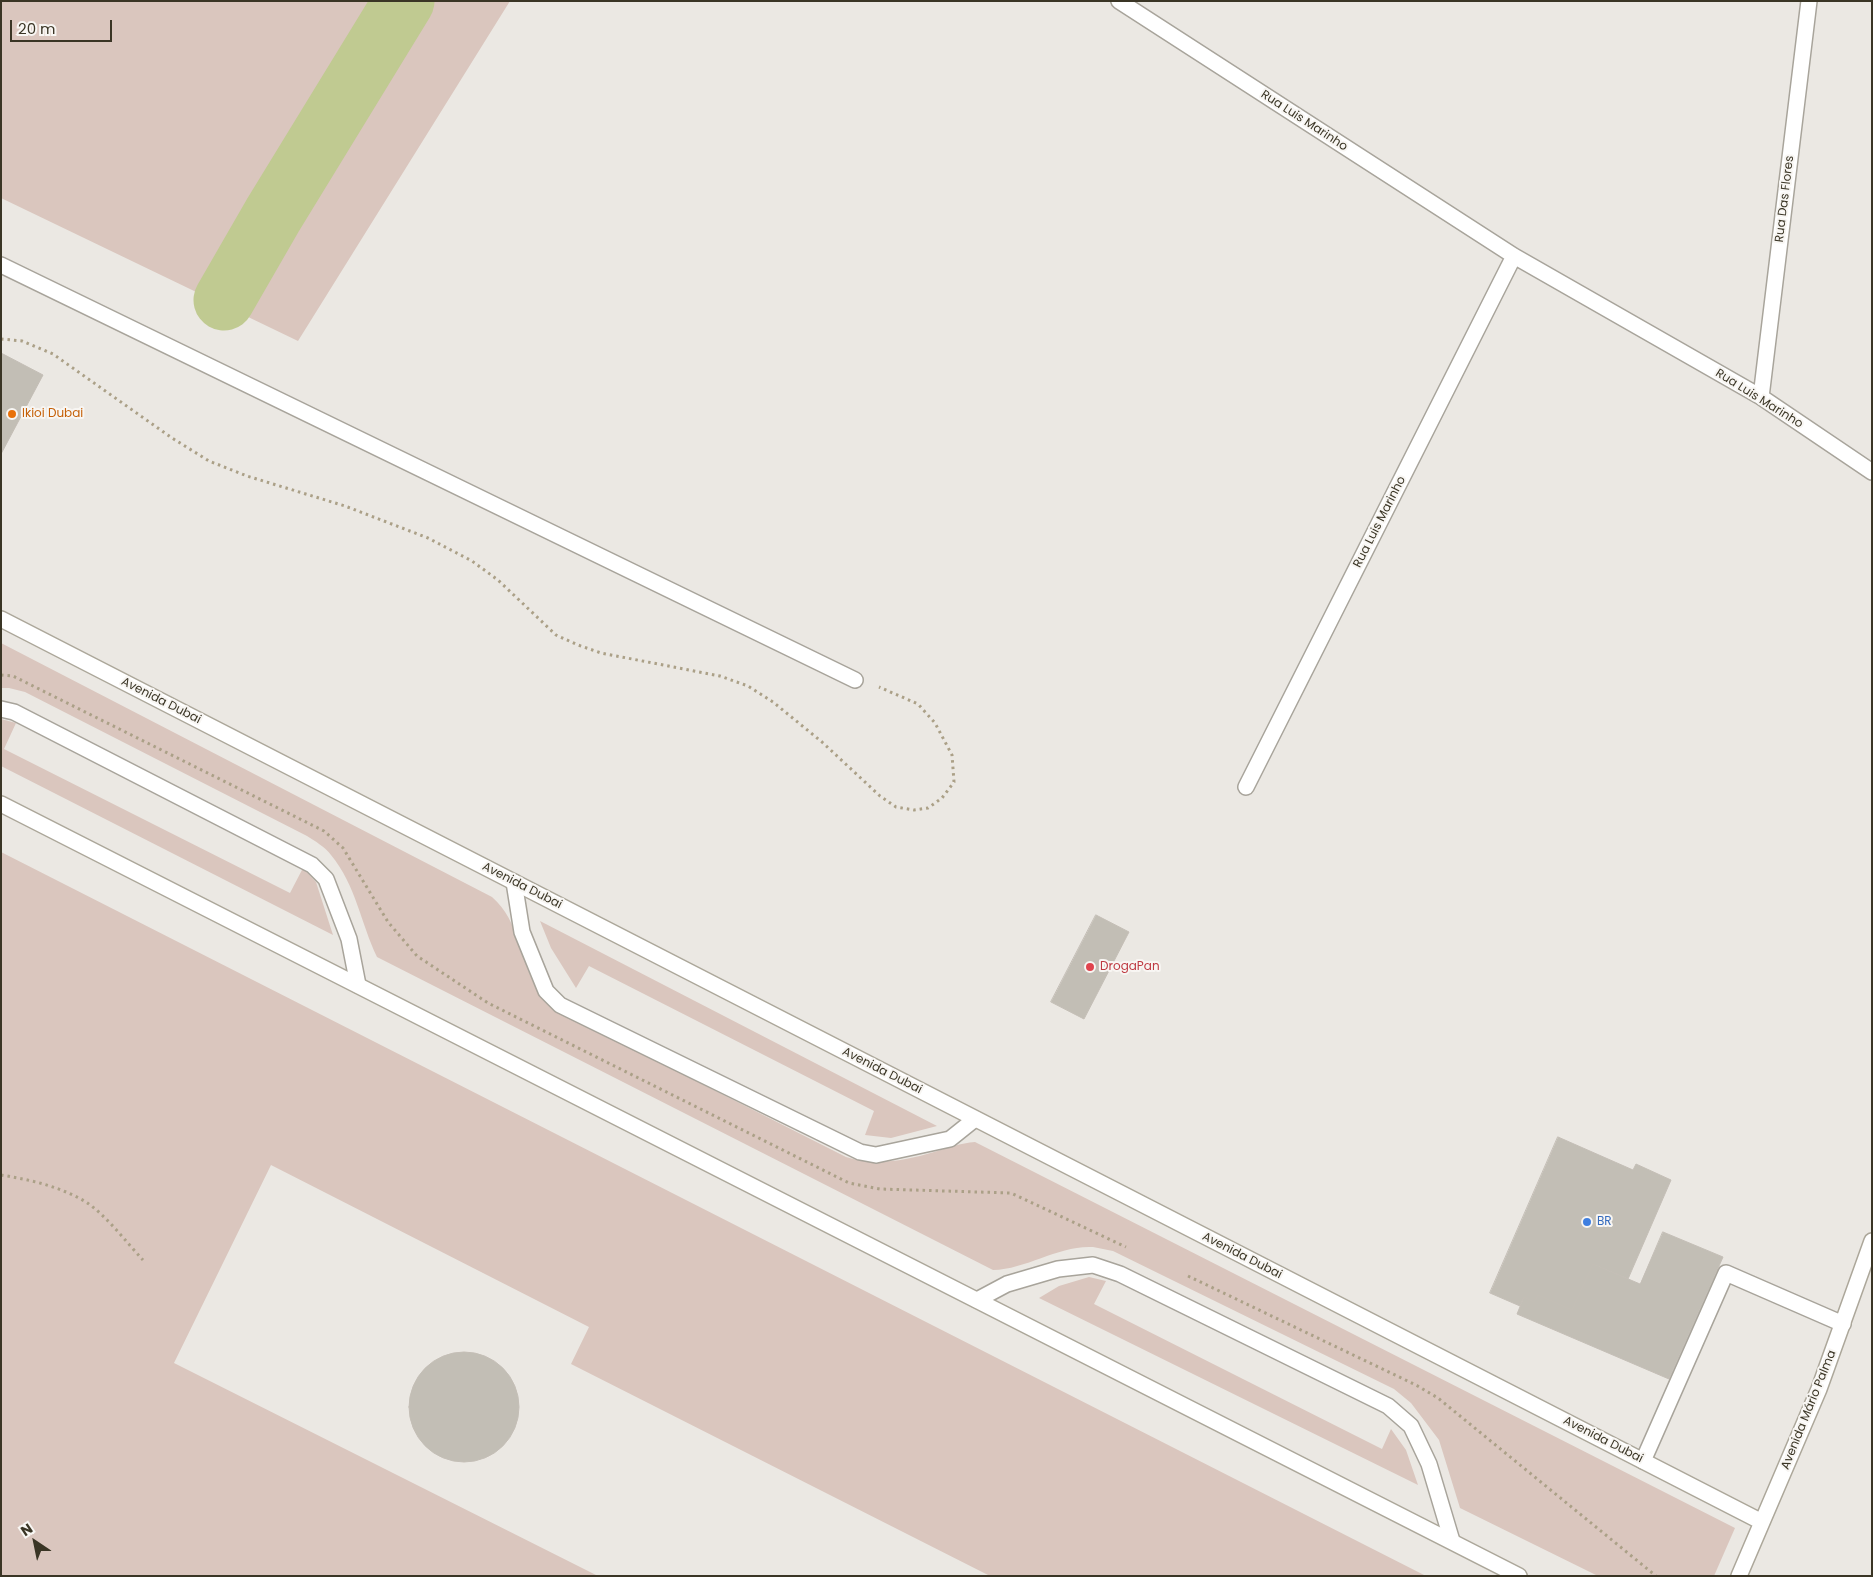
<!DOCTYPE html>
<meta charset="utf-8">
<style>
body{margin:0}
#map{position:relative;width:1873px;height:1577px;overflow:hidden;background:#ebe8e3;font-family:Poppins,sans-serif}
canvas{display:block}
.frame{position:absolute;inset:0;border:2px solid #3a3525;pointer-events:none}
.north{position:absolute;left:10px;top:1517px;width:50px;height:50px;-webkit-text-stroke:4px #f8f6f3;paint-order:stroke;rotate:326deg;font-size:14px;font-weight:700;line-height:20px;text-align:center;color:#3a3525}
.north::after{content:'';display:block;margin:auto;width:18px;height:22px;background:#3a3525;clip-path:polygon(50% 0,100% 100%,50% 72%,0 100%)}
.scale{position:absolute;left:10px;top:20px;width:102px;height:22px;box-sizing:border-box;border:2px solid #3a3525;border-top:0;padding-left:6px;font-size:15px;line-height:18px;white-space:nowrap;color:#3a3525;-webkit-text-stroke:4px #f8f6f3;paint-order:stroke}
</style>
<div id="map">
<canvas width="1873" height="1577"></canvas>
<div class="frame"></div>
<div class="north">N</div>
<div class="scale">20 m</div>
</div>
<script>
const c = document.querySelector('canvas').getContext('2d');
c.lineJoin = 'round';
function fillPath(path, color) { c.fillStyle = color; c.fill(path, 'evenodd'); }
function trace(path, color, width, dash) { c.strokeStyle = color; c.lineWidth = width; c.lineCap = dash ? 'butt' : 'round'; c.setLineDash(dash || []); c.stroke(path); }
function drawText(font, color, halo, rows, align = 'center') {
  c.font = font + ' Poppins,sans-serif'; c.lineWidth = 4; c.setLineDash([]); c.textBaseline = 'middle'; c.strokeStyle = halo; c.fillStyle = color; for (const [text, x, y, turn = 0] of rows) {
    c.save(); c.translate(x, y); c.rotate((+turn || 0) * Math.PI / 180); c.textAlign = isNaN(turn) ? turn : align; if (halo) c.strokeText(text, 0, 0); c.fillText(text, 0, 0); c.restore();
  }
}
fillPath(new Path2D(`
 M1,1H510L298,341L1,198Z
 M1,643L492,897C520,921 520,961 538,991C542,998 549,1003 554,1009L846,1157C875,1166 904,1161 934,1152C947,1148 961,1143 975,1142L1735,1528L1714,1576H1598L1460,1508L1439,1440L1411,1403L1394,1389L1113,1251C1106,1250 1100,1248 1093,1247C1059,1245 1027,1269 993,1270L377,957C361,924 356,885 331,855C325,847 315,841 307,836L25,692L9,688H1Z
 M1,719L16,723L4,749L290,893L303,868L316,882L333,935L1,766Z
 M1,852L1426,1576H990L571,1364L589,1327L271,1165L174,1363L598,1576H1Z
 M540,921L937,1126L891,1138L865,1135L874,1111L589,966L576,988L551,948Z
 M1089,1277L1106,1281L1094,1304L1382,1449L1391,1429L1406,1450L1418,1485L1039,1298L1059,1286Z`), '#dac6be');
trace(new Path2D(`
 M224,300L273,215L404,1`), '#c0ca91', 61);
const building = new Path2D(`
 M1,353L43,375L1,454Z
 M1096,915L1129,932L1084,1019L1051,1002Z
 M1558,1137L1633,1170L1636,1164L1671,1180L1628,1279L1593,1264L1572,1310L1538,1295L1534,1302L1524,1297L1520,1306L1490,1293Z
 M1663,1232L1723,1257L1669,1379L1517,1314L1524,1297L1534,1302L1538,1295L1572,1310L1593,1264L1640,1284Z
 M409 1407a55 55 0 1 1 110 0a55 55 0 1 1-110 0Z`);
fillPath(building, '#c2beb5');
trace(building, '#c4beb6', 1);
const lane = new Path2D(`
 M1,709L14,712L312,865L326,879L349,939L358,985
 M514,882L522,932L546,991L560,1005L860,1152L876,1155L950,1139L975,1119
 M977,1300L1007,1284L1058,1269L1093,1265L1120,1274L1388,1406L1411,1426L1429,1464L1452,1541
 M1643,1461L1726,1273L1843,1324`);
const street = new Path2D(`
 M1119,1L1514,256L1761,397L1872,472
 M1,265L855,680
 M1761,397L1809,1
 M1246,787L1514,256`);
const secondary = new Path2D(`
 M1,619L1762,1522
 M1,804L1519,1576
 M1739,1576L1819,1389L1872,1241`);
trace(lane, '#a8a49b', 18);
trace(street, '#a8a49b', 18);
trace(secondary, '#aca79a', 18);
trace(new Path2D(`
 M1,339L22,341L53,354L172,438L209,461L247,476L345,506L428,538L472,561L498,580L556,635L578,645L601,653L720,676L748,686L773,702L822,742L880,796L896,807L914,810L928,808L942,798L954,782L952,755L935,723L918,704L879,687
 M1,675L13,676L324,831L343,848L388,922L417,956L488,1003L849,1183L880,1189L1011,1193L1126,1247
 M1,1175C31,1180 59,1186 86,1202C107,1216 126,1242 143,1260
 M1188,1276L1416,1385L1438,1398L1656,1576`), '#aba087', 3, [2.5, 4]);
trace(lane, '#fff', 15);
trace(street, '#fff', 15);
trace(secondary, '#fff', 15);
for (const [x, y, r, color] of [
 [12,414,5,"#e8710a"],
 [1090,967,5,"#e0444e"],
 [1587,1222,5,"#3f7fe0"]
]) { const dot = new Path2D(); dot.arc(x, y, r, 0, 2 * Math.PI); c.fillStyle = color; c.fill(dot); trace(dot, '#f8f6f3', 2); }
drawText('12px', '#3a3525', '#f8f6f3', [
 ["Rua Luis Marinho",1304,121,33],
 ["Rua Das Flores",1785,199,-83],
 ["Rua Luis Marinho",1759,399,32],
 ["Rua Luis Marinho",1380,522,-63],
 ["Avenida Dubai",161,701,27],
 ["Avenida Dubai",522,886,27],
 ["Avenida Dubai",882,1071,27],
 ["Avenida Dubai",1242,1256,27],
 ["Avenida Mário Palma",1809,1410,-68],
 ["Avenida Dubai",1603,1440,27]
]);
drawText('12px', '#c56008', '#f8f6f3', [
 ["Ikioi Dubai",22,414]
], 'left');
drawText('12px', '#be3a42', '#f8f6f3', [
 ["DrogaPan",1100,967]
], 'left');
drawText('12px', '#366cbe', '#f8f6f3', [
 ["BR",1597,1222]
], 'left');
</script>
